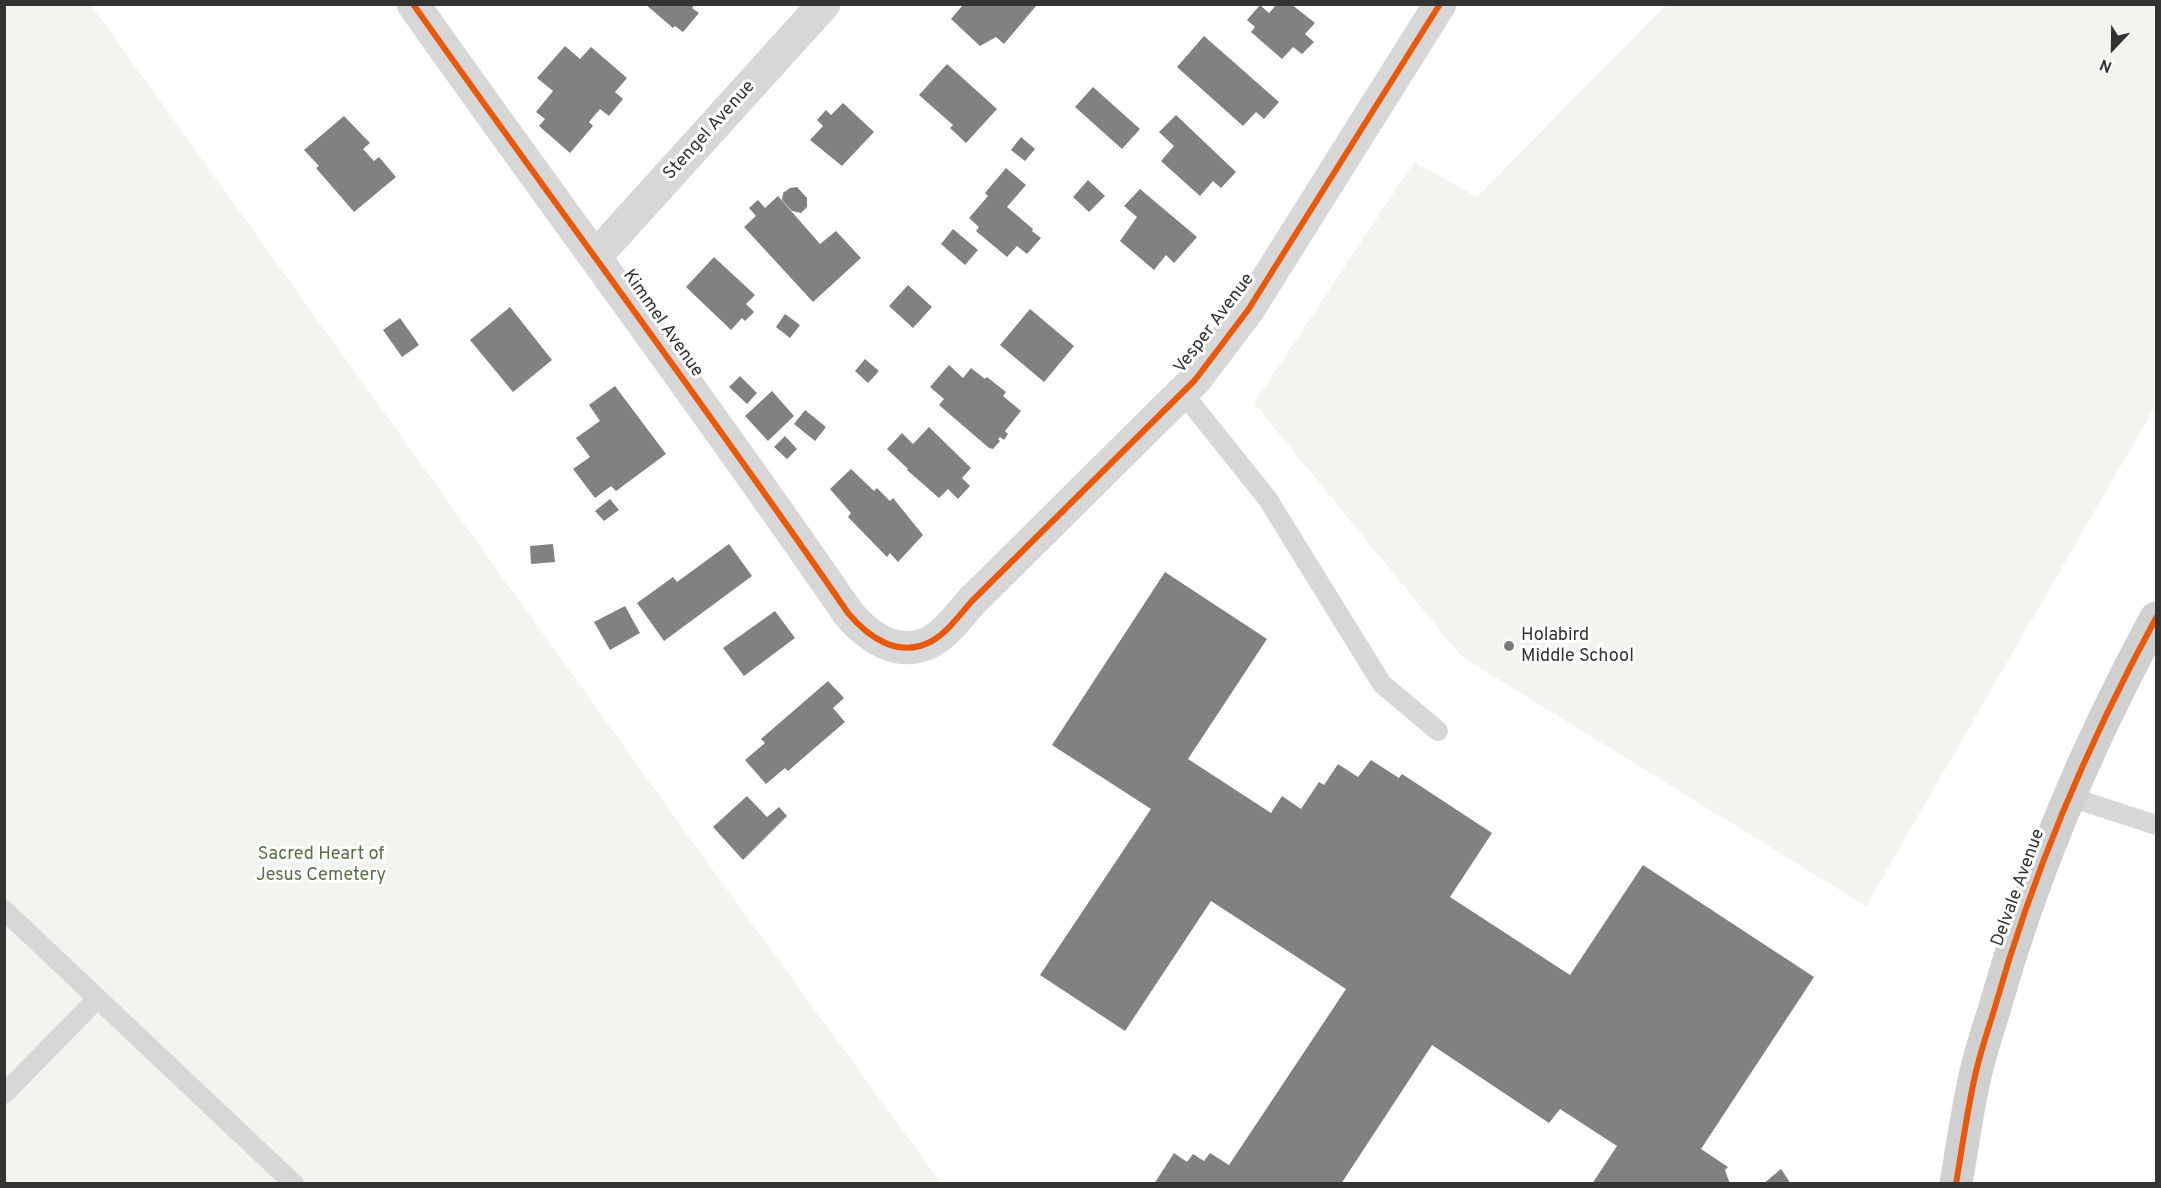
<!DOCTYPE html>
<style>
body{margin:0}
#map{position:relative;width:2161px;height:1188px;overflow:hidden;background:#fff;font-family:Overpass,sans-serif}
canvas{display:block}
.frame{position:absolute;inset:0;border:6px solid #333;pointer-events:none}
.north{position:absolute;left:2083px;top:18px;width:60px;height:60px;-webkit-text-stroke:4px #fff;paint-order:stroke;rotate:202deg;font-size:16px;font-weight:700;line-height:24px;text-align:center;color:#333}
.north::after{content:'';display:block;margin:auto;width:21px;height:27px;background:#333;clip-path:polygon(50% 0,100% 100%,50% 72%,0 100%)}
</style>
<div id="map">
<canvas width="2161" height="1188"></canvas>
<div class="frame"></div>
<div class="north">N</div>
</div>
<script>
const c = document.querySelector('canvas').getContext('2d');
c.lineJoin = 'round';
function fillPath(path, color) { c.fillStyle = color; c.fill(path, 'evenodd'); }
function trace(path, color, width, dash) { c.strokeStyle = color; c.lineWidth = width; c.lineCap = dash ? 'butt' : 'round'; c.setLineDash(dash || []); c.stroke(path); }
function drawText(font, color, halo, rows, align = 'center') {
  c.font = font + ' Overpass,sans-serif'; c.lineWidth = 6; c.setLineDash([]); c.textBaseline = 'middle'; c.strokeStyle = halo; c.fillStyle = color; for (const [text, x, y, turn = 0] of rows) {
    c.save(); c.translate(x, y); c.rotate((+turn || 0) * Math.PI / 180); c.textAlign = isNaN(turn) ? turn : align; if (halo) c.strokeText(text, 0, 0); c.fillText(text, 0, 0); c.restore();
  }
}
fillPath(new Path2D(`
 M5,5H91L720,880L941,1183L5,1184Z
 M1666,5H2156V405L1866,906L1461,656L1254,403L1414,162L1477,197Z`), '#f1f5ed');
fillPath(new Path2D(`
 M645,4H695L692,8L699,13L683,32L675,26L673,28Z
 M960,4H1035L1036,6L1004,44L996,37L980,46L951,19L962,6Z
 M1277,4H1291L1315,23L1305,34L1314,42L1302,54L1293,47L1282,59L1251,32L1255,27L1247,20L1260,5L1269,13Z
 M1204,36L1279,102L1264,119L1256,112L1243,126L1177,67Z
 M565,46L580,59L591,47L627,78L615,92L623,99L609,116L600,109L589,122L593,126L570,153L539,126L545,119L536,112L553,91L537,78Z
 M947,64L997,109L966,143L950,128L953,125L919,95Z
 M1093,87L1140,129L1122,149L1075,107Z
 M843,103L874,132L842,166L810,140L823,126L817,120L826,110L831,115Z
 M1176,115L1236,172L1221,188L1213,181L1200,196L1161,161L1174,146L1159,132Z
 M344,116L370,143L363,149L374,161L379,157L396,177L354,212L316,168L319,166L304,150Z
 M1021,137L1035,149L1025,161L1011,150Z
 M1006,168L1026,185L1007,207L1033,229L1032,231L1041,238L1027,254L1017,246L1007,257L976,231L979,227L969,218L988,196L985,193Z
 M1088,180L1105,196L1089,212L1073,197Z
 M797,187L807,198V207L801,213L792,211L782,200L783,193L790,188Z
 M1140,189L1197,237L1174,263L1166,255L1154,270L1120,241L1137,217L1124,206Z
 M778,196L820,244L836,231L861,258L813,302L744,227L756,216L749,208L758,200L765,208Z
 M953,229L978,250L965,265L941,244Z
 M714,257L755,295L746,304L754,312L745,321L742,318L731,330L686,287Z
 M908,285L932,307L913,328L889,306Z
 M510,307L552,360L513,392L470,340Z
 M1030,309L1074,346L1044,382L1000,345Z
 M785,314L800,325L790,338L776,327Z
 M400,318L419,345L402,357L383,330Z
 M865,359L879,371L868,383L855,371Z
 M949,365L963,378L971,368L985,379L987,377L1006,392L1003,396L1021,411L1005,431L1008,434L1004,440L1000,437L998,439L1000,441L993,449L989,448L939,405L944,399L930,387Z
 M740,376L757,393L747,404L729,387Z
 M615,386L666,454L616,491L611,486L595,498L573,469L590,457L576,438L600,421L589,405Z
 M772,391L794,416L768,441L745,416Z
 M805,410L826,427L815,441L794,424Z
 M929,427L971,468L962,478L970,486L958,499L948,489L939,498L907,470L908,469L887,449L902,433L913,444Z
 M785,436L797,449L787,459L774,447Z
 M851,469L874,491L877,488L890,501L893,498L923,535L898,562L890,553L887,557L848,517L851,513L830,489Z
 M610,499L619,510L604,521L595,511Z
 M553,544L555,562L531,564L530,546Z
 M729,544L752,576L664,641L637,603L673,577L677,582Z
 M1165,572L1267,639L1188,759L1271,813L1282,796L1301,809L1319,782L1324,785L1338,764L1358,777L1371,760L1399,778L1402,774L1492,833L1450,897L1570,975L1643,865L1814,977L1701,1149L1728,1167L1725,1170L1730,1184H1592L1617,1146L1560,1109L1549,1123L1432,1045L1341,1184H1154L1174,1153L1187,1162L1193,1154L1204,1161L1210,1153L1229,1165L1346,989L1211,901L1125,1031L1040,975L1151,809L1052,745Z
 M625,606L640,633L610,650L594,622Z
 M775,611L795,638L744,676L723,648Z
 M828,681L844,698L833,708L845,722L788,771L785,768L766,784L745,760L765,743L761,739Z
 M747,796L767,817L779,807L787,816L743,860L713,827Z
 M1781,1169L1791,1184H1763Z`), '#818181');
trace(new Path2D(`
 M1182,392L1267,498L1382,684L1438,731
 M2070,797L2156,825
 M4,910L294,1184
 M4,1094L97,999`), '#d7d7d7', 20);
trace(new Path2D(`
 M413,4C557,208 707,407 848,613C869,638 899,659 932,641C948,632 960,614 972,601L1195,380L1248,310L1440,4
 M596,256L824,4`), '#d7d7d7', 33);
trace(new Path2D(`
 M1956,1184C1962,1148 1967,1112 1975,1076C1980,1053 1988,1030 1995,1007C2033,872 2089,741 2156,618`), '#d0d0d0', 33);
trace(new Path2D(`
 M413,4C557,208 707,407 848,613C869,638 899,659 932,641C948,632 960,614 972,601L1195,380L1248,310L1440,4
 M1956,1184C1962,1148 1967,1112 1975,1076C1980,1053 1988,1030 1995,1007C2033,872 2089,741 2156,618`), '#e8590c', 6);
for (const [x, y, r, color] of [
 [1509,646,6,"#7a7a7a"]
]) { const dot = new Path2D(); dot.arc(x, y, r, 0, 2 * Math.PI); c.fillStyle = color; c.fill(dot); trace(dot, '#fff', 2); }
drawText('18px', '#333', '#fff', [
 ["Stengel Avenue",710,131,-48],
 ["Kimmel Avenue",662,324,55],
 ["Vesper Avenue",1215,324,-53],
 ["Delvale Avenue",2019,888,-70]
]);
drawText('18px', '#333', '#fff', [
 ["Holabird",1521,636],
 ["Middle School",1521,657]
], 'left');
drawText('18px', '#56703f', '#fff', [
 ["Sacred Heart of",321,855],
 ["Jesus Cemetery",321,876]
]);
</script>
